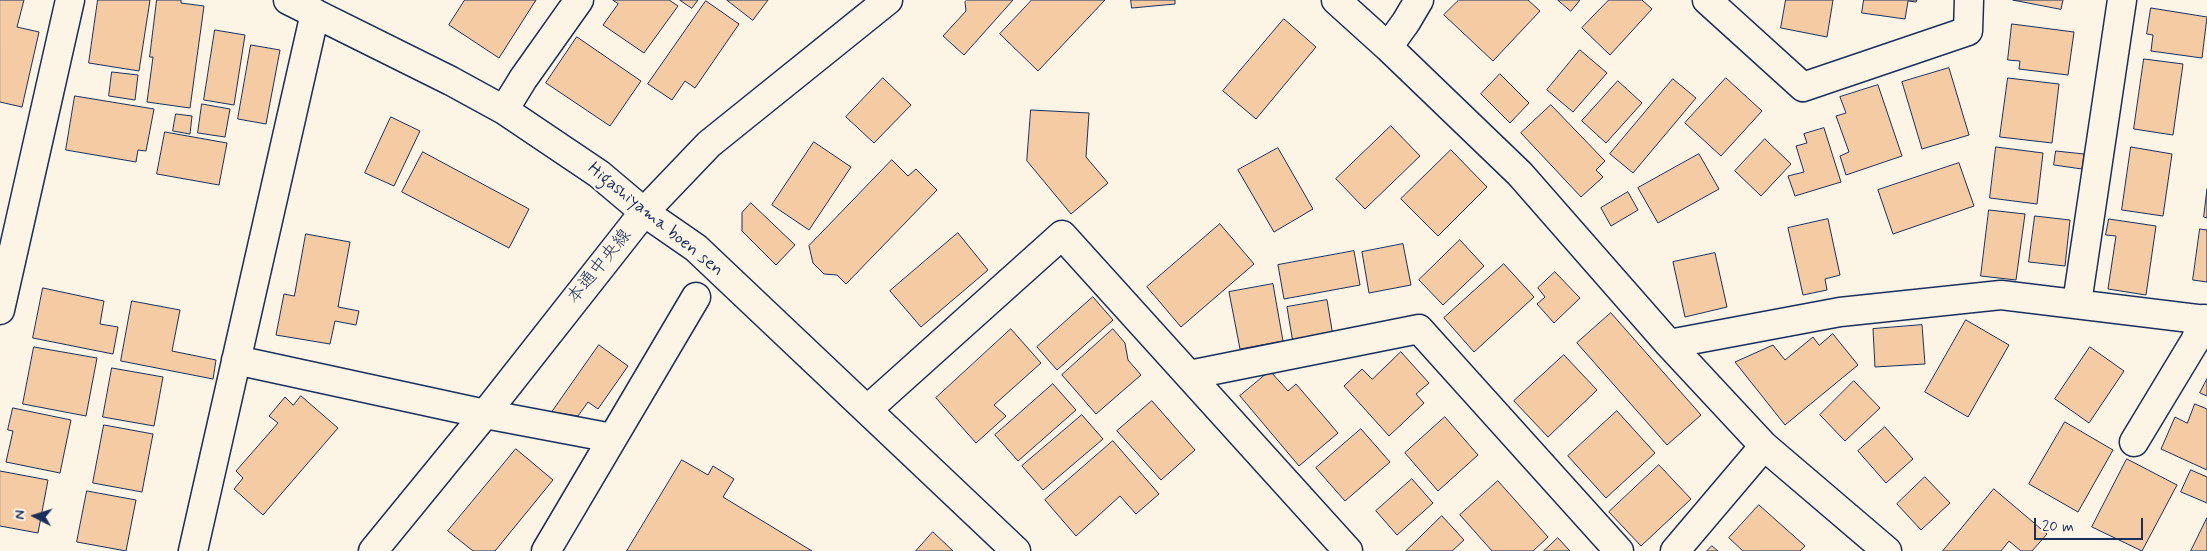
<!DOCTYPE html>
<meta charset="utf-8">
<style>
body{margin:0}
#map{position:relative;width:2207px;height:551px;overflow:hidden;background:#fcf5e5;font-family:Mynerve,sans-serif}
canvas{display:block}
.north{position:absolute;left:10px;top:491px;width:50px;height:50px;-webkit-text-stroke:4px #fcf5e5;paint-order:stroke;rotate:275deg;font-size:14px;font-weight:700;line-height:20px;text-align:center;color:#1b2f5e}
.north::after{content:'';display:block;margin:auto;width:18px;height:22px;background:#1b2f5e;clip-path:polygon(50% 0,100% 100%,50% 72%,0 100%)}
.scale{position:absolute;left:2034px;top:518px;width:109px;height:22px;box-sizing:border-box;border:2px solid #1b2f5e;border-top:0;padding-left:6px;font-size:15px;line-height:18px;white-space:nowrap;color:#1b2f5e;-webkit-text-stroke:4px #fcf5e5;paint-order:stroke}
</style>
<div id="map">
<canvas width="2207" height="551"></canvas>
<div class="north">N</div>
<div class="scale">20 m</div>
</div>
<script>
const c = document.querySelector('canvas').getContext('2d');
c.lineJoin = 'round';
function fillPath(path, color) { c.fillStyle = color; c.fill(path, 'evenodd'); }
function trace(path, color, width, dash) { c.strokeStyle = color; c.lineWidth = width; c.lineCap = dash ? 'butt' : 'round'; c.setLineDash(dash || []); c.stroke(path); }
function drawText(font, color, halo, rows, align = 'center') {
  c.font = font + ' Mynerve,"Klee One",sans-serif'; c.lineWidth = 4; c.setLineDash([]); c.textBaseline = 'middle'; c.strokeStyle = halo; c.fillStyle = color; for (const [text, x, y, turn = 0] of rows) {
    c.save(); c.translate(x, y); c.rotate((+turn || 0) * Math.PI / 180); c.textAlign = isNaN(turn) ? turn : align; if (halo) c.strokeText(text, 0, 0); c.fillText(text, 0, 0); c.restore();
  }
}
const building = new Path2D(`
 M0,0H24L17,27L39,32L22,107L0,102Z
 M98,0H150L139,71L89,63Z
 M157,0H181V3L204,6L190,108L147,102L153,57H150Z
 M465,0H536L499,58L449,25Z
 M613,0H669L678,6L644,53L603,25L618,4Z
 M680,0H698L692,8Z
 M727,0H768L753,20Z
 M967,0H1013L964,55L943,36L966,11L965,2Z
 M1032,0H1105L1038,71L1000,34Z
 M1131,0H1175V4L1132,8Z
 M1459,0H1528L1540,11L1493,61L1444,15Z
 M1558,0H1580L1571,11Z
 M1609,0H1642L1652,9L1610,55L1582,28Z
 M1786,0H1833L1827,37L1781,28Z
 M1864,0H1917L1916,2L1908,1L1905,19L1862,13Z
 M2013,0H2063L2061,9Z
 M706,1L739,24L695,88L685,81L672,100L648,84Z
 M2151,8L2207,17L2202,58L2151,51L2153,35L2147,34Z
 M1284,19L1316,47L1256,119L1223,91Z
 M2012,24L2074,32L2068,75L2019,69L2020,61L2008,60Z
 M215,30L245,35L234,105L204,100Z
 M577,37L641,81L610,126L546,83Z
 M251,45L280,50L266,124L238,119Z
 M1580,50L1607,73L1573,112L1547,90Z
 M2144,59L2183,64L2173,135L2134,129Z
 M1949,68L1969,135L1922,149L1902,82Z
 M112,72L138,75L135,100L109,96Z
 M1500,74L1529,103L1510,123L1481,94Z
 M883,78L911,105L874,143L846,117Z
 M1726,78L1762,111L1721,156L1685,123Z
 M2008,78L2059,84L2052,143L2000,137Z
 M1673,79L1696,98L1633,173L1610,154Z
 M1618,81L1642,103L1606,143L1582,121Z
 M1878,85L1902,156L1846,175L1840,156L1849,152L1836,116L1846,113L1840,97Z
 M75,96L154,109L146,151L138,150L136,162L66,150Z
 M202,104L230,109L225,137L198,133Z
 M1551,105L1605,161L1596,170L1603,177L1581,197L1521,133Z
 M1031,110L1089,113L1086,157L1108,183L1071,214L1027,161Z
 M176,114L192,116L190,134L173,131Z
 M391,117L420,131L394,186L365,173Z
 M1391,126L1420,156L1365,209L1336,179Z
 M1824,128L1841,182L1795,196L1788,176L1804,172L1796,146L1807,143L1804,134Z
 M165,132L227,143L219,185L157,174Z
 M1765,139L1791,164L1761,196L1735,171Z
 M814,142L851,167L809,230L772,205Z
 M1996,147L2043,153L2037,204L1990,198Z
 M2131,147L2172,154L2163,216L2122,210Z
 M1278,148L1313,209L1274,232L1238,170Z
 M1451,150L1487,187L1438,236L1401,199Z
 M2056,151L2084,154L2082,169L2054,165Z
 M423,152L529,209L509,248L402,192Z
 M1699,154L1719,189L1658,223L1638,188Z
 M892,160L908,176L916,169L937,190L846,284L837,275L824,274L813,263L809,246Z
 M1959,163L1974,206L1893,234L1878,190Z
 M2207,189V218L2204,217Z
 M1628,192L1638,210L1611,226L1601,208Z
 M751,203L795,245L776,265L742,231V213Z
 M1989,210L2025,214L2016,280L1981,276Z
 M2035,216L2070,220L2065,266L2029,262Z
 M1828,219L1840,275L1825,279L1827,290L1803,295L1788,228Z
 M2109,219L2156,226L2146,295L2108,289L2116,236L2106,235Z
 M1220,224L1254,264L1181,327L1147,287Z
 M2200,229L2207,230V282L2193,280Z
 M958,233L988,270L921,327L890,291Z
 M306,234L350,242L338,307L359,311L356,325L335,321L330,344L276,335L284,294L294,296Z
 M1460,240L1484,266L1443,305L1419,280Z
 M1403,244L1411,285L1369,293L1362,252Z
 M1354,251L1360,285L1284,299L1278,265Z
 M1715,253L1727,307L1685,317L1673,262Z
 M1504,264L1534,297L1474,352L1444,318Z
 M1555,272L1580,298L1554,323L1537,304L1545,297L1538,288Z
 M1273,284L1283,341L1240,349L1229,292Z
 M43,288L104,301L100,324L118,327L113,354L33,338Z
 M1093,297L1113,320L1057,370L1037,347Z
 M1327,300L1333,336L1293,343L1287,307Z
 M132,301L180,310L172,351L216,360L213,379L121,361Z
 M1611,313L1701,415L1667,445L1577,343Z
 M1966,320L2009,345L1968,417L1925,392Z
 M1922,325L1925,364L1875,367L1873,329Z
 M1011,329L1041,363L994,405L1006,416L976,443L936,398Z
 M1113,329L1125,343L1128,360L1141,375L1096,414L1062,375Z
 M1833,334L1858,365L1785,425L1735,362L1773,345L1785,360L1813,337L1819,345Z
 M599,345L628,366L598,409L588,402L578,416L552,412Z
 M34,347L97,358L86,416L23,404Z
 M2090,347L2124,371L2089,423L2055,399Z
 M1401,352L1429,383L1416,394L1424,403L1389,436L1344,386L1362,369L1372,379Z
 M1564,355L1597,390L1548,437L1514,401Z
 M112,368L163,377L154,426L103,417Z
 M1270,371L1288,391L1296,384L1338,433L1299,466L1240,396Z
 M2207,379V396L2200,393Z
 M1854,381L1880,408L1845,441L1820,415Z
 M1053,384L1076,410L1018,461L995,435Z
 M301,396L338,428L263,515L234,489L243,478L236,471L278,423L269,416L285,397L293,405Z
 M1152,401L1195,450L1161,480L1117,431Z
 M2195,404L2207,409V470L2161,449L2175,417L2187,423Z
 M13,408L71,420L60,473L6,462L13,431L8,430Z
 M1617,411L1655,453L1606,498L1568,456Z
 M1082,415L1103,439L1043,490L1022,466Z
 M1445,417L1478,455L1438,491L1405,453Z
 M2065,422L2113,450L2078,512L2029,484Z
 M104,425L153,434L142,492L93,483Z
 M1885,427L1913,459L1886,483L1858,451Z
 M1361,429L1390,462L1345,501L1316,468Z
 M1113,441L1159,494L1136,514L1120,496L1076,536L1045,500Z
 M516,449L553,480L495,551H473L448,531Z
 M2127,459L2177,485L2142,551L2092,527Z
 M682,460L708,475L713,466L734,479L723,497L812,551H627Z
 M1659,465L1691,499L1641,546L1609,512Z
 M2191,470L2207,477V503L2181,492Z
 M0,471L48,480L38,533L0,526Z
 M1925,477L1950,503L1921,530L1897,504Z
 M1412,479L1433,503L1397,535L1376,511Z
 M1498,481L1548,537L1533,551H1492L1460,515Z
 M1994,489L2047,534L2032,551H2021L2009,541L2001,551H1943Z
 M87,491L136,500L126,551L77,542Z
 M1759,505L1805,546L1800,551H1743L1729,538Z
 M1442,516L1464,540L1452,551H1406Z
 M2207,518V551H2191Z
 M933,532L953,551H916Z
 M1558,538L1570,551H1544Z
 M1712,546L1718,551H1707Z`);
fillPath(building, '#f5cba4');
trace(building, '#1b2f5e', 1);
const minor = new Path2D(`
 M288,0L451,81L504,110L599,174L644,212L696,248L1016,551
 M1336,0L1388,47L1520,174L1669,344L1764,446L1887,551
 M1707,0L1803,87L1968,31L1969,0
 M1388,47L1406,22L1419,0
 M504,110L523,79L579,0
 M2077,303L2122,0
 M0,310L70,0
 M1669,344L1840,312L2001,295L2207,320
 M236,360L485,414L612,438
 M1189,375L1419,329L1619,551
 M867,410L1062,235L1348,551
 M2134,442L2195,341L2204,319
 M193,551L315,13
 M373,551L485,414L644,212L709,144L888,0
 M546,551L696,297
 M1675,551L1764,446`);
trace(minor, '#1b2f5e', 31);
trace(minor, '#fcf5e5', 28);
drawText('18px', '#1b2f5e', '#fcf5e5', [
 ["Higashiyama boen sen",655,220,39],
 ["本通中央線",600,267,-51]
]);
</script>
